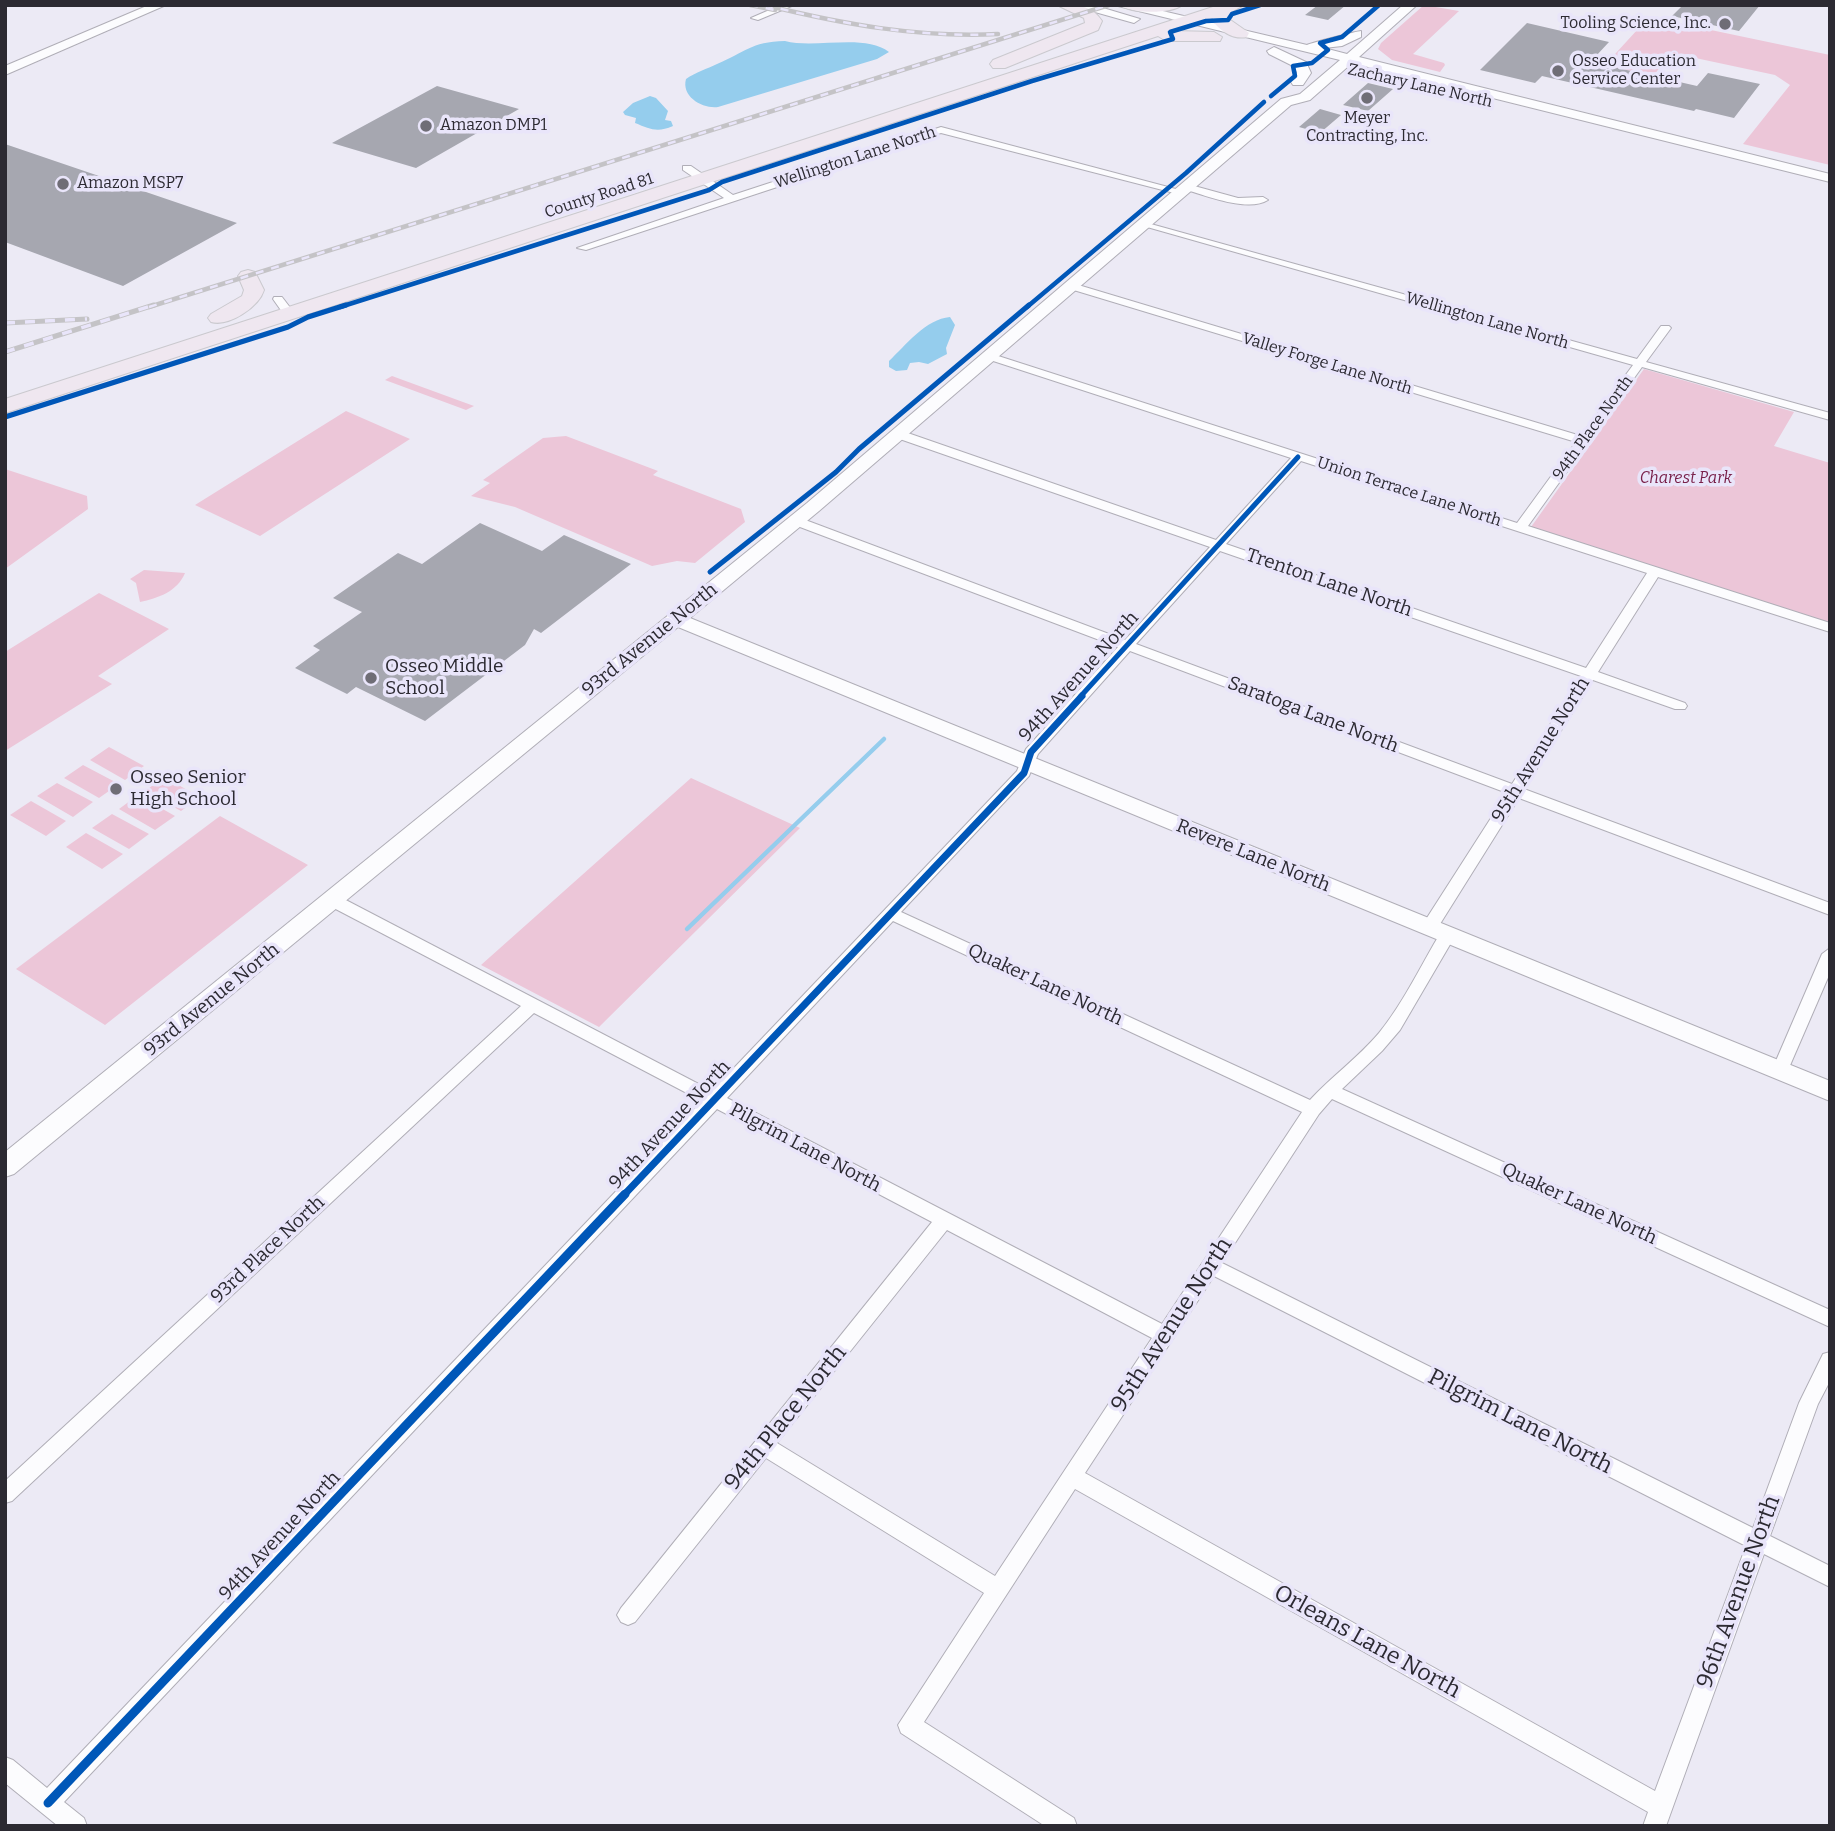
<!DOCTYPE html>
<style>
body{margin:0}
#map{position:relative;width:1835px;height:1831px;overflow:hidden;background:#eceaf5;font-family:Bitter,serif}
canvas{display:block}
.frame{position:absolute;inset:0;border:7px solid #2c2a32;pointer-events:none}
</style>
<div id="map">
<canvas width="1835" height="1831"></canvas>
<div class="frame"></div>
</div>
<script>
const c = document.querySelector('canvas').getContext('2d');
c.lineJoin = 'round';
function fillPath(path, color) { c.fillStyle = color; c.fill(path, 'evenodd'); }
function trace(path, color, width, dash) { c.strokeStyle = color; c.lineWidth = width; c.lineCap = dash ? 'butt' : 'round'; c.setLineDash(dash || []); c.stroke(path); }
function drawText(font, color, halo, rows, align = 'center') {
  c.font = font + ' Bitter,serif'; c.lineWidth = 7; c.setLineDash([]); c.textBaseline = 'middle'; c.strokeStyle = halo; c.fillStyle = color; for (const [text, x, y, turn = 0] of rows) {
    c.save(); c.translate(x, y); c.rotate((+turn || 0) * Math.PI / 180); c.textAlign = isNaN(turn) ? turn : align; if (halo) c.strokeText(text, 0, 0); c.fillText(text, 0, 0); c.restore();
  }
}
fillPath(new Path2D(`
 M1424,5L1459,11L1413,54L1444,63L1445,65L1440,72L1392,60L1378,49L1381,43Z
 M1649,17L1830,55V165L1743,144L1790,85L1775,75L1672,53L1653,76L1605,65Z
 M1644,369L1794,412L1774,446L1830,463V624L1531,527Z
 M392,376L463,402L474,406L466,410L385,380Z
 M346,411L410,439L260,536L195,505Z
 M566,436L658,471L653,475L741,509L745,522L695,563L677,561L652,566L515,507L471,496L490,483L483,480L543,438Z
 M5,469L87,496L88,509L5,569Z
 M144,570L185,573C177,592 158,598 140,602L136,583L130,579Z
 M99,593L169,629L98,676L112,684L5,751V652Z
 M109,747L144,766L125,780L90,760Z
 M83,765L119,784L99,798L64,778Z
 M164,777L200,797L181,811L145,791Z
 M691,778L800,828L599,1027L481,965Z
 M57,783L93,802L73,817L37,796Z
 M138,795L175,816L155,830L119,809Z
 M31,801L66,821L46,836L10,815Z
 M112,814L149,834L129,849L92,828Z
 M220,816L308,865L105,1025L16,969Z
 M86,833L123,854L102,869L66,847Z`), '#ecc6d8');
fillPath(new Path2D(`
 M785,41C815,49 865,33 889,52L877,59L718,107C703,109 681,97 686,79C696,72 707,69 717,64C746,52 750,42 785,41Z
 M650,96L656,98L668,111L665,120L671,121L673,126C657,133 650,129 635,123L636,118L625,115L623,112L633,103Z
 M950,317L955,325L946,348L947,354L928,364L919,362L910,363L907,370L896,371L889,367V361C906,345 926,319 950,317Z`), '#95cded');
trace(new Path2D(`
 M687,929L884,739`), '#95cded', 4.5);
fillPath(new Path2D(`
 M1318,5H1346L1328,20L1305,15Z
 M1683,5H1760L1739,31L1672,16Z
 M1527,23L1609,42L1596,56L1601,58L1596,63L1697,86L1708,73L1760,84L1734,118L1696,109L1694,111L1542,76L1535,83L1480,70Z
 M1368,83L1393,89L1368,111L1343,105Z
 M437,86L519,109L416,168L332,143Z
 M1320,109L1341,115L1320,133L1299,127Z
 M5,144L237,223L123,286L5,242Z
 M480,523L542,551L564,535L631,564L541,633L534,629L525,645L425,721L356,687L347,694L295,668L320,650L313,646L362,612L333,598L398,553L422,564Z`), '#a6a7b0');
const street = new Path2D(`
 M781,5H794L758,20L751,18Z
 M941,127L1187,192L1182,195L941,133L586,250L577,248L724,198L683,170V166H691L733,195Z
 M1187,184L1238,198L1263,197L1268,200C1248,213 1205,195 1183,189V185Z
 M1140,221L1637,359L1661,326H1669L1671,328L1646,362L1830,413V420L1642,367L1528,526L1830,623V632L1658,577L1598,672L1685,703L1687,706L1685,709H1675L1593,680L1524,789L1830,903V915L1519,798L1435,932H1423L1421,928L1423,924L1507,793L1130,651L1038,754L1029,776L901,912L1310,1100C1331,1077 1358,1058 1379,1033C1404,1002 1421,965 1441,932H1453L1455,936L1400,1030L1382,1051L1342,1089L1830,1310V1327L1332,1099L1319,1114L1222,1263L1753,1528L1799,1403L1823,1354L1830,1352V1381L1818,1404L1770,1536L1830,1566V1587L1764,1554L1666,1826H1643L1648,1812L1075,1489L924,1722L1074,1818L1077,1826H1045L901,1733L898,1725L984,1593L766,1458L635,1622L628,1625L621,1622L617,1615L621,1608L932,1222L717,1109L64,1802L84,1818L87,1826H58L5,1783V1757L13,1760L47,1788L702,1101L534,1013L12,1501L5,1503V1481L521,1006L328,905L326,901L328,897H340L712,1091L1017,771L1026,749L1118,647L792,524V518H800L1125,640L1210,547L894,437V431H902L1216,540L1291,458L984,358V354H992L1517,523L1576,442L1067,288V284H1075L1581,436L1633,365L1140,225ZM1301,461L1647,573L1586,668L1226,544ZM1220,551L1581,676L1512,784L1136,644ZM893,921L1302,1112L1162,1324L727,1098ZM947,1230L1152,1338L995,1576L777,1443ZM1214,1276L1746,1546L1655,1791L1085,1473Z
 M274,297H282L295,314L293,316H285L273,299Z
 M1830,948V973L1788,1070L1786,1075H1774L1772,1070L1822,954Z`);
const secondary = new Path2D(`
 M149,5H166L5,75V66Z
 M1070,5H1093L1140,19L1134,23Z
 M1114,5H1137L1307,45C1311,43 1358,31 1361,31V37L1342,46L1324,48L1347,54L1403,5H1417L1359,57L1830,174V182L1352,63L1310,100L1291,105L819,511L690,618L1830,1081V1101L678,627L14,1174L5,1177V1152L807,503L1281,99L1300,94L1340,60Z
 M1274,47L1306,62L1311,73L1303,85H1293L1291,82L1297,73L1295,67L1269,54L1267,51Z`);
const highway = new Path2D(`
 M1057,5C1076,5 1091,4 1102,21L1098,30L1005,68H993L990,64L993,60L1085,23L1084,18Z
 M1121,5H1182C1172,14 1131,14 1121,5Z
 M1219,5H1244L1233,11L1229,19L1249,33L1247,37C1233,40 1220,31 1212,20L1213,18L1173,31L1214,32L1222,37L1220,41H1166L1158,36L5,413V399Z
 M248,270L255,272L264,290C259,307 229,327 211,322L208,318L211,314L242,296L244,290L238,276L241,272Z`);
trace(street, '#b0aeb7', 2);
trace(secondary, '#b0aeb7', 2);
trace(highway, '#cac9ce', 2);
fillPath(street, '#fcfcfe');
fillPath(secondary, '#fcfcfe');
fillPath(highway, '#efe7f0');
const railFar1 = new Path2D(`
 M750,5L775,10
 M765,5C842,24 918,38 998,34
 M149,307L1109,5`);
const rail = new Path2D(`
 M5,323L87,319
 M5,352L154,305`);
trace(railFar1, '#c4c3c6', 4.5);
trace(rail, '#c4c3c6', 5);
trace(railFar1, '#e9e5fa', 2.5, [8]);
trace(rail, '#e9e5fa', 3.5, [10]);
trace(new Path2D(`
 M1271,96L1295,76L1293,66L1312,63L1328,50L1320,43L1342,37L1379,5
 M340,307L709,190L722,182L1032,81L1173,39L1170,32L1206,21L1228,20L1232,14L1260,5
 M1027,307L1186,173L1264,102`), '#0057b8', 4.5);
trace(new Path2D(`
 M5,417L288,327L308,317L346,305
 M710,572L836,472L859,449L1029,305
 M1080,697L1298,457`), '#0057b8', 5);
trace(new Path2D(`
 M623,1196L1024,773L1031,752L1082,696`), '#0057b8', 7);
trace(new Path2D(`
 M48,1803L625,1194`), '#0057b8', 9);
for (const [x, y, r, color] of [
 [1725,24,7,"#6f6d76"],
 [1558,71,7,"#6f6d76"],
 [1367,98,7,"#6f6d76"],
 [426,126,7,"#6f6d76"],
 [63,184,7,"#6f6d76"],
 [371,678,7,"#6f6d76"],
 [116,789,7,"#6f6d76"]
]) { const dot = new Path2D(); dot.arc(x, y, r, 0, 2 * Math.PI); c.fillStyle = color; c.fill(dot); trace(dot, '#e9e5fa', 2.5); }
drawText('16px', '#2c2a32', '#e9e5fa', [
 ["Tooling Science, Inc.",1711,24,"right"],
 ["Osseo Education",1572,62],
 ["Service Center",1572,80],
 ["Meyer",1367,119,"center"],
 ["Contracting, Inc.",1367,137,"center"],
 ["Amazon DMP1",440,126],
 ["Amazon MSP7",77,184]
], 'left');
drawText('16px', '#2c2a32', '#e9e5fa', [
 ["Zachary Lane North",1420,86,13],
 ["Wellington Lane North",855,158,-18],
 ["County Road 81",599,196,-18],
 ["Wellington Lane North",1487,321,16],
 ["Valley Forge Lane North",1327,364,17],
 ["94th Place North",1593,428,-54],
 ["Union Terrace Lane North",1409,492,18]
]);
drawText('italic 16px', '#781f49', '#e9e5fa', [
 ["Charest Park",1686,479]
]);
drawText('19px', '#2c2a32', '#e9e5fa', [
 ["Trenton Lane North",1329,583,19],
 ["93rd Avenue North",650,640,-39],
 ["94th Avenue North",1079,677,-48],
 ["Saratoga Lane North",1313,715,21],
 ["95th Avenue North",1541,750,-58],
 ["Revere Lane North",1253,856,22],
 ["Quaker Lane North",1045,985,25],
 ["93rd Avenue North",212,1000,-39],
 ["94th Avenue North",670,1125,-47],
 ["Pilgrim Lane North",805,1148,28],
 ["Quaker Lane North",1579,1204,25],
 ["93rd Place North",268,1250,-43],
 ["94th Avenue North",280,1536,-47]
]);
drawText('19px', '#2c2a32', '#e9e5fa', [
 ["Osseo Middle",385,667],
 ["School",385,689],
 ["Osseo Senior",130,778],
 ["High School",130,800]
], 'left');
drawText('23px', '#2c2a32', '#e9e5fa', [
 ["95th Avenue North",1172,1325,-57],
 ["94th Place North",786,1418,-51],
 ["Pilgrim Lane North",1520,1422,27],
 ["96th Avenue North",1739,1592,-70],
 ["Orleans Lane North",1367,1642,29]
]);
</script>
